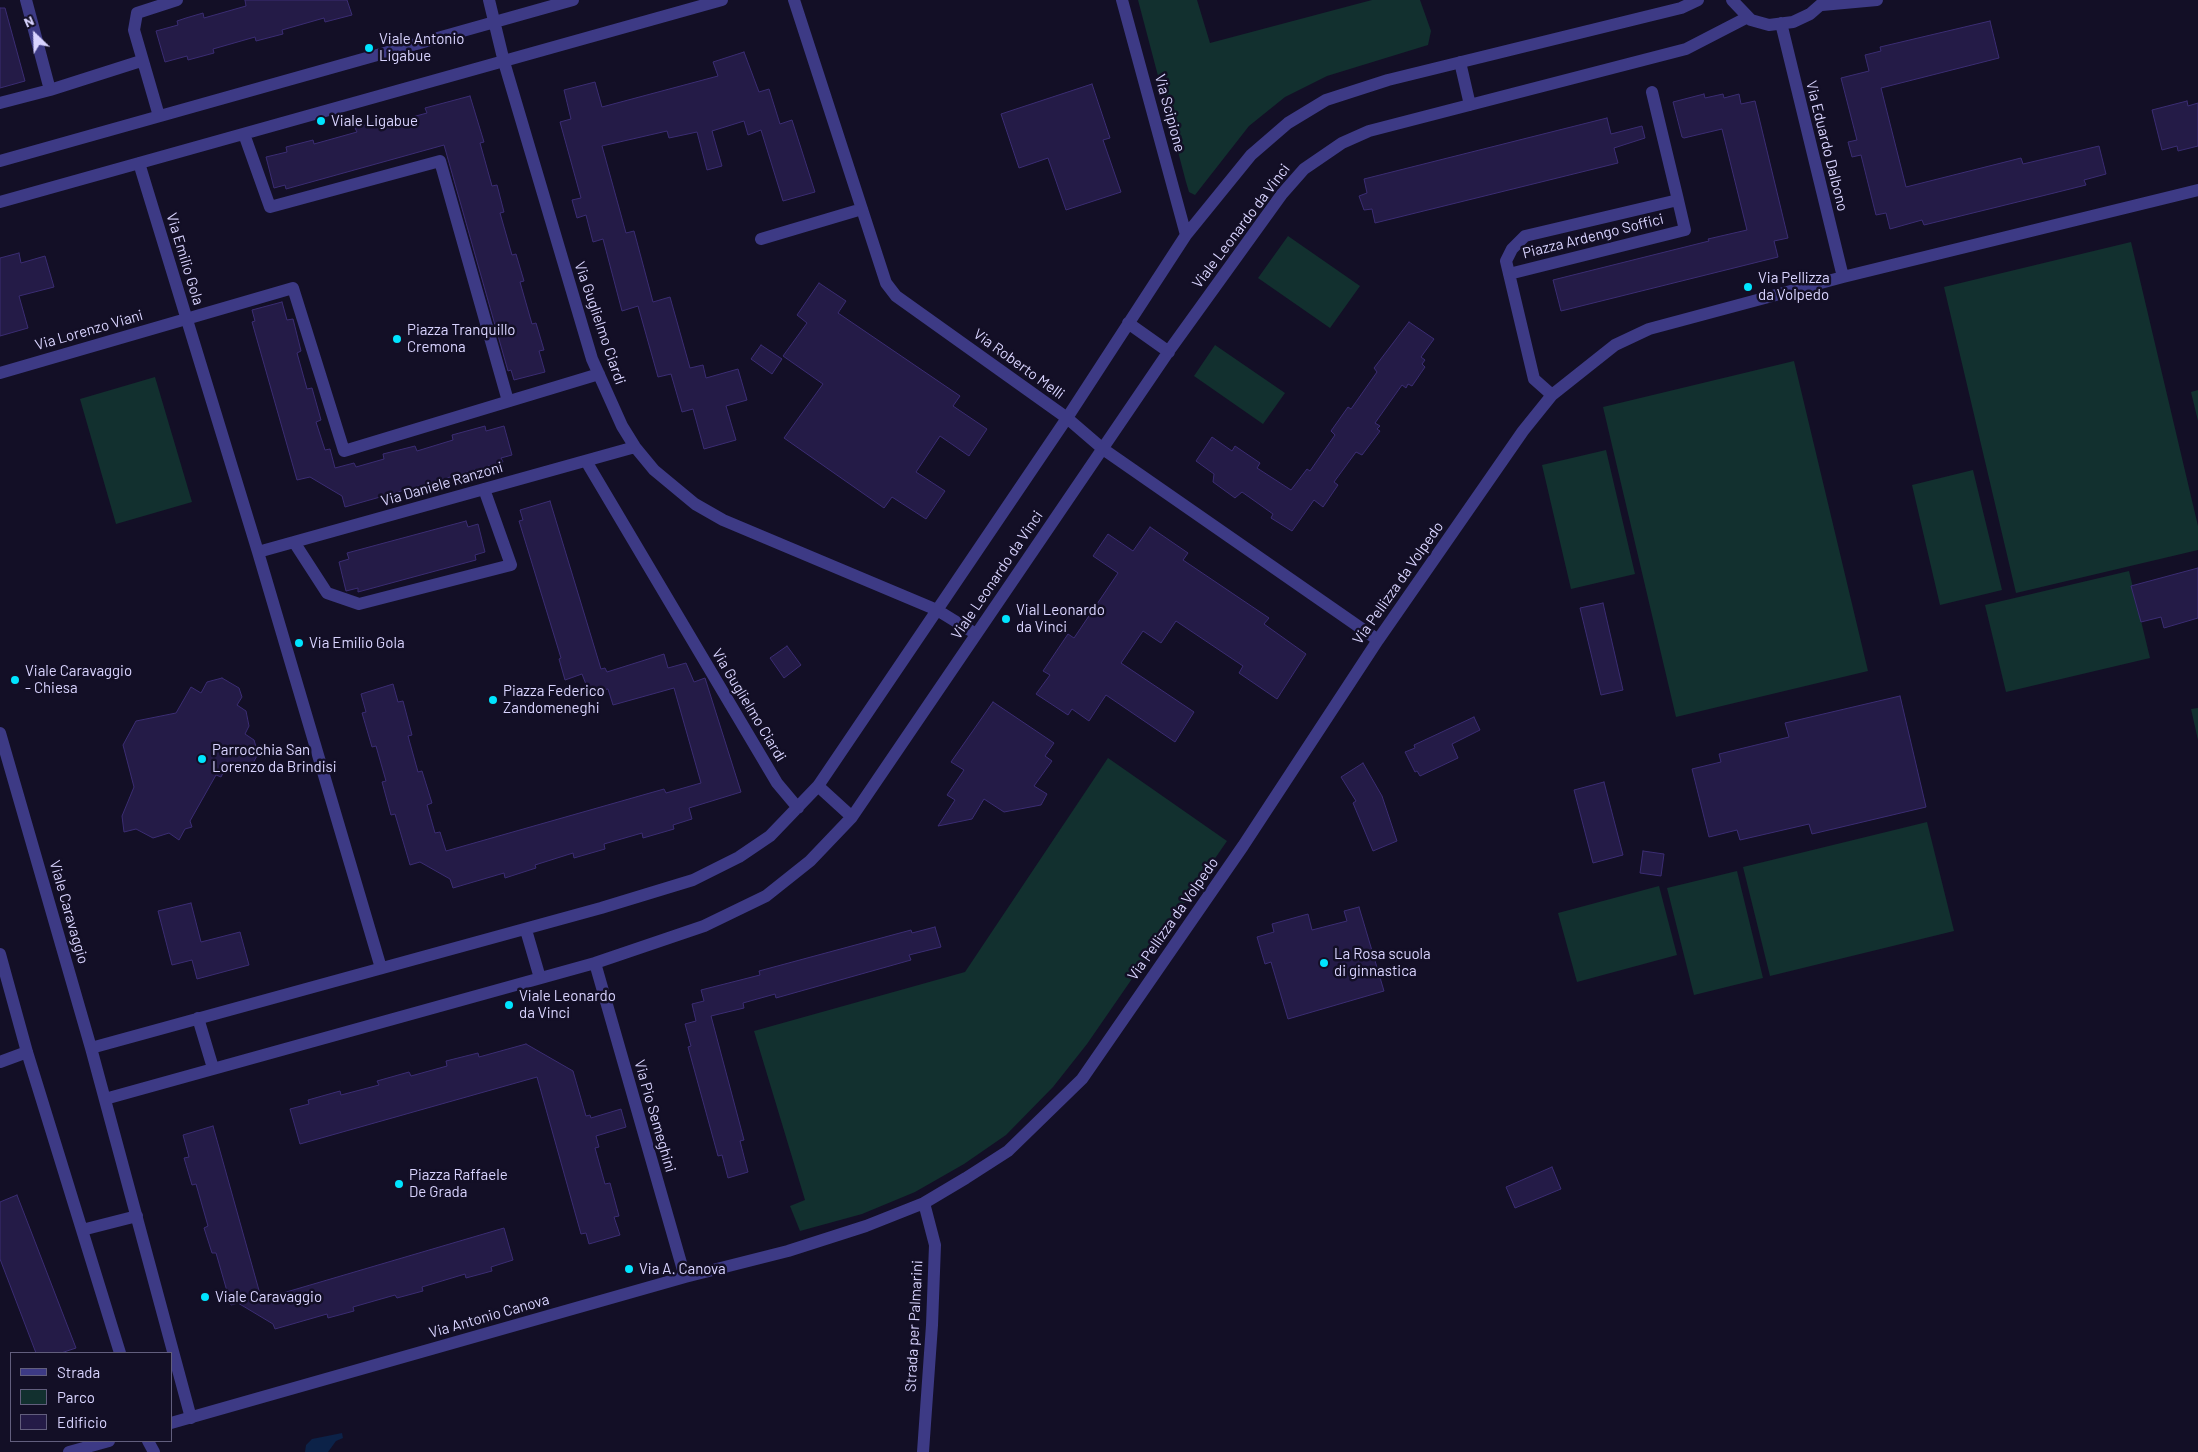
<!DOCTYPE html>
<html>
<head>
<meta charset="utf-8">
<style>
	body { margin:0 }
	#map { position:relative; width:2198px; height:1452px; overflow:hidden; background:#130f26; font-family:Barlow,sans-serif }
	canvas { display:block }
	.legend { position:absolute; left:10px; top:1352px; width:162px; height:90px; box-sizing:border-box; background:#130f26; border:1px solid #625e7d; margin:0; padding:6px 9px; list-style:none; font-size:15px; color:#d9d4ff }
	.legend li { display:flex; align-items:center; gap:10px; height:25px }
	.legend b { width:25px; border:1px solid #625e7d }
	.north { position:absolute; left:10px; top:10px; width:50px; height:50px; -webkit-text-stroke:4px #130f26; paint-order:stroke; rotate:336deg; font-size:14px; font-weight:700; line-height:20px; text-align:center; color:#d9d4ff }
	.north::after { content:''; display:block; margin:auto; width:18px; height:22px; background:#d9d4ff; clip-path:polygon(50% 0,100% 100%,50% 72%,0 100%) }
</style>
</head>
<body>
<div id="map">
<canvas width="2198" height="1452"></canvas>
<ul class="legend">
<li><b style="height:6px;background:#3d3a85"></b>Strada</li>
<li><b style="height:14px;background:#12302f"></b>Parco</li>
<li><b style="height:14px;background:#241b47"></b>Edificio</li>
</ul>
<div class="north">N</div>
</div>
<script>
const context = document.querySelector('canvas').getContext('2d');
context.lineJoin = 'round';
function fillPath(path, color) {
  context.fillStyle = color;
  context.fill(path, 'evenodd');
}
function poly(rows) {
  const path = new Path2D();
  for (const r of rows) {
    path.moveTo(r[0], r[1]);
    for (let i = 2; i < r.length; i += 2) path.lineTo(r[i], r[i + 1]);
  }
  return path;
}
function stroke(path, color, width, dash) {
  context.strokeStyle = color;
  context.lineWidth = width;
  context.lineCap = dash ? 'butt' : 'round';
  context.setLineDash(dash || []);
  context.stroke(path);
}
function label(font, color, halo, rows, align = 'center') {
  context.font = font + ' Barlow,sans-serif';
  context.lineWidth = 5;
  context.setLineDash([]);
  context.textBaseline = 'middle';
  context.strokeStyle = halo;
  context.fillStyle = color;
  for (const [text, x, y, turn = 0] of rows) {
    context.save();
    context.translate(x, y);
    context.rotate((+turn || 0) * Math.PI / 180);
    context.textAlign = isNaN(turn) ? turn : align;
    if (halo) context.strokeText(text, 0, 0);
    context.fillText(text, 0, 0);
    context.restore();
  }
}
fillPath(poly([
	[1138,0,1197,0,1210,43,1372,0,1420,0,1431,31,1428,45,1327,76,1285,97,1249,126,1195,195,1189,192,1186,182],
	[1288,236,1360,286,1330,328,1258,278],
	[2131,242,2198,526,2198,550,2016,593,1944,287],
	[1215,345,1285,393,1263,424,1194,376],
	[1794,361,1868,671,1676,717,1603,407],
	[155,377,192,502,116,524,80,399],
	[2198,390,2198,421,2191,392],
	[1606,450,1635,574,1571,589,1542,465],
	[1973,470,2002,590,1940,605,1912,485],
	[2129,571,2150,658,2006,692,1985,605],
	[2198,708,2198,740,2191,709],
	[1108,758,1227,841,1087,1044,1053,1087,1006,1135,964,1164,915,1192,862,1214,800,1231,790,1206,805,1200,754,1031,965,972],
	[1927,822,1954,931,1770,976,1743,867],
	[1737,871,1763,978,1694,995,1667,888],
	[1659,886,1677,955,1577,982,1558,913]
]), '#12302f');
fillPath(poly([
	[342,1433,343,1438,336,1441,328,1452,305,1452,306,1445,312,1439]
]), '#0c2248');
const building = poly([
	[245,0,347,0,352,15,325,22,324,18,282,30,283,34,256,41,255,37,213,49,214,53,188,60,187,56,165,62,156,31,178,25,177,21,186,18,203,13,204,18,246,6,245,0],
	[0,8,5,8,25,81,0,88,0,8],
	[1990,21,1999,58,1881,88,1906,187,2021,158,2023,164,2099,146,2106,174,2084,180,2086,185,2054,193,1924,225,1922,220,1890,229,1886,213,1876,215,1861,155,1852,157,1848,142,1857,140,1841,78,1869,71,1865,55,1881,51,1880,47,1990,21],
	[744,52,759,92,769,89,780,124,792,120,815,192,783,201,761,130,748,135,744,121,712,131,722,166,707,170,697,132,669,138,667,131,602,146,626,233,634,231,653,302,670,297,690,368,703,365,706,378,738,369,747,400,726,406,736,440,704,449,693,409,682,412,671,374,658,377,638,306,622,311,603,239,593,242,586,215,577,218,572,200,581,198,560,122,571,119,564,90,595,82,602,107,718,76,713,62,744,52],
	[1092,84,1110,138,1103,140,1121,192,1066,210,1048,158,1019,168,1001,114,1092,84],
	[1704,94,1705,98,1723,94,1724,98,1739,94,1741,104,1755,101,1788,238,1774,241,1778,257,1561,311,1553,280,1709,241,1708,239,1747,230,1722,129,1684,138,1682,137,1673,102,1704,94],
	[470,96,484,142,480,143,492,186,497,185,504,212,500,213,512,255,516,254,524,281,520,282,532,324,536,323,544,350,539,351,545,372,514,380,511,370,508,371,444,145,286,189,285,185,274,188,266,157,287,152,286,147,313,140,314,144,357,132,355,128,382,120,383,125,427,113,425,108,470,96],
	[2187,101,2188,106,2198,103,2198,146,2178,151,2177,146,2162,150,2152,110,2187,101],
	[1607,118,1611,134,1642,126,1645,138,1614,148,1618,163,1375,223,1372,209,1364,210,1359,196,1367,193,1364,179,1607,118],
	[19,253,21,263,45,256,54,287,19,296,28,328,0,336,0,258,19,253],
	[819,283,846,301,838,313,960,396,953,406,987,429,969,456,940,436,916,472,945,491,926,519,892,497,884,508,784,438,823,384,783,356,807,323,797,315,819,283],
	[282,302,287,320,293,319,301,351,297,353,307,389,312,388,321,420,316,422,325,450,330,449,335,468,354,463,356,467,384,459,383,454,415,446,417,451,453,440,452,435,485,426,486,431,504,426,512,455,501,458,503,462,345,507,342,496,310,477,297,480,252,322,255,321,252,310,282,302],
	[1409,322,1434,339,1421,357,1425,360,1422,364,1425,367,1412,386,1408,384,1406,388,1402,385,1375,423,1380,426,1377,429,1380,431,1362,455,1356,452,1334,482,1338,485,1323,507,1314,500,1292,531,1271,518,1273,514,1242,492,1235,498,1213,482,1214,474,1196,461,1212,437,1232,451,1235,446,1260,463,1257,468,1291,490,1307,469,1310,471,1335,435,1331,431,1348,407,1351,409,1377,372,1374,368,1409,322],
	[761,345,782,359,772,374,751,359,761,345],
	[550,501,601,669,605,668,607,672,664,654,668,668,686,663,694,682,705,678,741,792,689,808,692,819,673,825,674,829,643,838,642,833,604,844,605,849,574,858,573,853,535,865,536,868,505,878,504,873,453,888,450,879,420,862,410,865,395,814,391,815,382,782,386,781,376,746,372,747,362,713,366,712,361,694,393,684,398,702,403,701,412,735,408,736,418,772,422,771,432,803,427,805,435,833,440,832,446,851,664,789,666,793,701,783,674,688,613,705,608,689,589,692,582,674,565,680,559,659,561,658,519,521,523,520,520,510,550,501],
	[466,521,468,527,478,524,485,552,475,555,476,560,358,592,358,588,346,591,339,562,349,559,347,553,466,521],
	[1150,527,1188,553,1183,560,1269,618,1264,624,1306,654,1277,699,1239,673,1243,666,1176,621,1161,643,1143,631,1121,663,1194,712,1175,742,1106,695,1089,721,1072,709,1068,715,1036,694,1050,675,1043,671,1068,634,1074,638,1118,573,1093,556,1108,534,1133,551,1150,527],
	[2198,568,2198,618,2164,628,2161,617,2141,622,2131,586,2198,568],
	[1603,603,1623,690,1601,695,1580,608,1603,603],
	[787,646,801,665,784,678,770,658,787,646],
	[222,678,239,688,242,697,237,705,246,711,249,726,245,734,254,740,258,754,253,763,224,771,221,777,216,775,190,821,192,827,185,829,179,840,169,833,153,838,136,829,124,832,122,816,134,787,123,745,136,721,176,713,191,687,201,693,207,682,222,678],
	[1900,696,1926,807,1812,834,1809,824,1740,840,1737,830,1709,837,1692,769,1721,762,1719,754,1789,737,1785,723,1900,696],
	[993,702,1054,743,1045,756,1052,761,1034,786,1047,794,1041,805,1004,812,984,799,972,819,938,826,955,800,947,795,964,770,951,762,993,702],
	[1474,717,1480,730,1452,744,1458,758,1420,776,1417,771,1415,772,1405,752,1415,748,1414,745,1474,717],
	[1363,763,1382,796,1397,841,1373,851,1353,803,1356,801,1341,777,1363,763],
	[1604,782,1623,855,1593,863,1574,790,1604,782],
	[1643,851,1664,854,1661,876,1640,873,1643,851],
	[191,903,201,942,240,932,249,965,197,979,192,960,172,965,158,911,191,903],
	[1359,907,1384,991,1288,1019,1271,962,1265,964,1257,937,1274,932,1272,924,1308,914,1312,930,1347,921,1344,911,1359,907],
	[935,927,941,947,909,955,911,960,776,998,775,994,743,1003,744,1008,711,1016,744,1140,740,1141,748,1172,728,1178,722,1155,718,1156,688,1047,691,1046,685,1024,696,1021,692,1004,704,1001,701,990,760,975,759,971,911,930,912,933,935,927],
	[526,1044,573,1071,586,1116,590,1115,591,1118,621,1109,626,1127,596,1136,599,1147,595,1148,605,1184,610,1183,619,1216,614,1217,620,1235,589,1244,586,1233,581,1234,537,1077,300,1144,290,1109,309,1104,308,1100,340,1091,341,1095,379,1085,377,1081,409,1072,411,1076,447,1066,446,1061,478,1053,479,1057,526,1044],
	[213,1126,260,1294,265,1293,266,1298,504,1228,513,1260,491,1267,492,1271,466,1278,465,1274,422,1287,423,1291,397,1298,395,1295,353,1307,354,1311,328,1318,327,1314,275,1329,273,1324,238,1303,231,1305,216,1253,212,1253,204,1228,208,1226,196,1184,192,1185,184,1158,189,1157,183,1135,213,1126],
	[1552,1167,1561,1189,1515,1208,1506,1187,1552,1167],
	[17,1195,76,1348,61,1353,36,1353,0,1259,0,1202,17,1195]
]);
fillPath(building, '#241b47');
stroke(building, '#3b2d73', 1);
stroke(poly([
	[26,0,50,90,141,61],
	[489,0,504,62,592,359,622,426,635,447,654,470,695,504,723,520,937,610,976,634],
	[794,0,886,283,896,296,1067,418,1103,449,1378,640],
	[1122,0,1186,235],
	[1732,0,1751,20,1769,25,1793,22,1810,14,1826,0],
	[1822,5,1877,0],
	[1781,23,1843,277],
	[1460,62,1470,105],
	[0,103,50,90],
	[159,116,134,30,137,13,177,0],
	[244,134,270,207,440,161,508,401],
	[0,161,573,0],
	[139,163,258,552,381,968],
	[0,202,722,0],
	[761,239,862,209],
	[1509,274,1685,230,1678,200],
	[1128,323,1169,352],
	[0,373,293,288,344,451,599,374],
	[1552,395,1534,379,1506,261,1512,249,1525,236,1678,200,1652,92],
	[586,461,777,783,798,808],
	[294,542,327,593,359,604,511,565,484,489],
	[258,552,635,447],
	[0,733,91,1048,191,1418],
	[818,786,852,817],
	[526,930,540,978],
	[0,954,27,1052,120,1353],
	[595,963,685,1277],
	[198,1018,213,1068],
	[91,1048,601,908,693,880,739,857,770,836,818,786,1067,418,1186,235,1251,155,1288,123,1326,100,1388,80,1681,8,1698,0],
	[0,1062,27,1052],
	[105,1099,595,963,704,926,766,896,810,861,852,817,1171,348,1282,194,1304,169,1342,143,1369,131,1686,49,1748,17],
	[82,1230,137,1216],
	[171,1423,685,1277,788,1251,866,1226,924,1203,966,1178,1008,1151,1082,1079,1243,846,1378,640,1523,431,1552,395,1615,345,1649,329,1843,277,2198,190],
	[148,1441,154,1452],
	[69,1452,109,1441],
	[923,1452,932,1325,935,1245,924,1203]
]), '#3d3a85', 12);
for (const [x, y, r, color] of [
	[369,48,5,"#00e5ff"],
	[321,121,5,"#00e5ff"],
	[1748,287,5,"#00e5ff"],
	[397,339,5,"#00e5ff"],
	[1006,619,5,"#00e5ff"],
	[299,643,5,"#00e5ff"],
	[15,680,5,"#00e5ff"],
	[493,700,5,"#00e5ff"],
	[202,759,5,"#00e5ff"],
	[1324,963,5,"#00e5ff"],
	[509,1005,5,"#00e5ff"],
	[399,1184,5,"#00e5ff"],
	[629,1269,5,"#00e5ff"],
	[205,1297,5,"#00e5ff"]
]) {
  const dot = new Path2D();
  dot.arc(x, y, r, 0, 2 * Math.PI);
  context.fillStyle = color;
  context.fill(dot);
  stroke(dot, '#130f26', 2);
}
label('15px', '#d9d4ff', '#130f26', [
	["Viale Antonio",379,39],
	["Ligabue",379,56],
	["Viale Ligabue",331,121],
	["Via Pellizza",1758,278],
	["da Volpedo",1758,295],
	["Piazza Tranquillo",407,330],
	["Cremona",407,347],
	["Vial Leonardo",1016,610],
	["da Vinci",1016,627],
	["Via Emilio Gola",309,643],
	["Viale Caravaggio",25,671],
	["- Chiesa",25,688],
	["Piazza Federico",503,691],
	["Zandomeneghi",503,708],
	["Parrocchia San",212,750],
	["Lorenzo da Brindisi",212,767],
	["La Rosa scuola",1334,954],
	["di ginnastica",1334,971],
	["Viale Leonardo",519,996],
	["da Vinci",519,1013],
	["Piazza Raffaele",409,1175],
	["De Grada",409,1192],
	["Via A. Canova",639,1269],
	["Viale Caravaggio",215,1297]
], 'left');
label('15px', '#d9d4ff', '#130f26', [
	["Via Scipione",1170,113,75],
	["Via Eduardo Dalbono",1827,146,76],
	["Viale Leonardo da Vinci",1241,226,-53],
	["Piazza Ardengo Soffici",1593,236,-14],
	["Via Emilio Gola",185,259,73],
	["Via Guglielmo Ciardi",600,323,71],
	["Via Lorenzo Viani",89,330,-16],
	["Via Roberto Melli",1019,364,36],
	["Via Daniele Ranzoni",442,484,-16],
	["Viale Leonardo da Vinci",997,575,-56],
	["Via Pellizza da Volpedo",1398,583,-55],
	["Via Guglielmo Ciardi",749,705,59],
	["Viale Caravaggio",69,912,74],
	["Via Pellizza da Volpedo",1173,919,-55],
	["Via Pio Semeghini",655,1116,74],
	["Via Antonio Canova",489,1316,-16],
	["Strada per Palmarini",914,1326,-87]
]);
</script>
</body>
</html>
